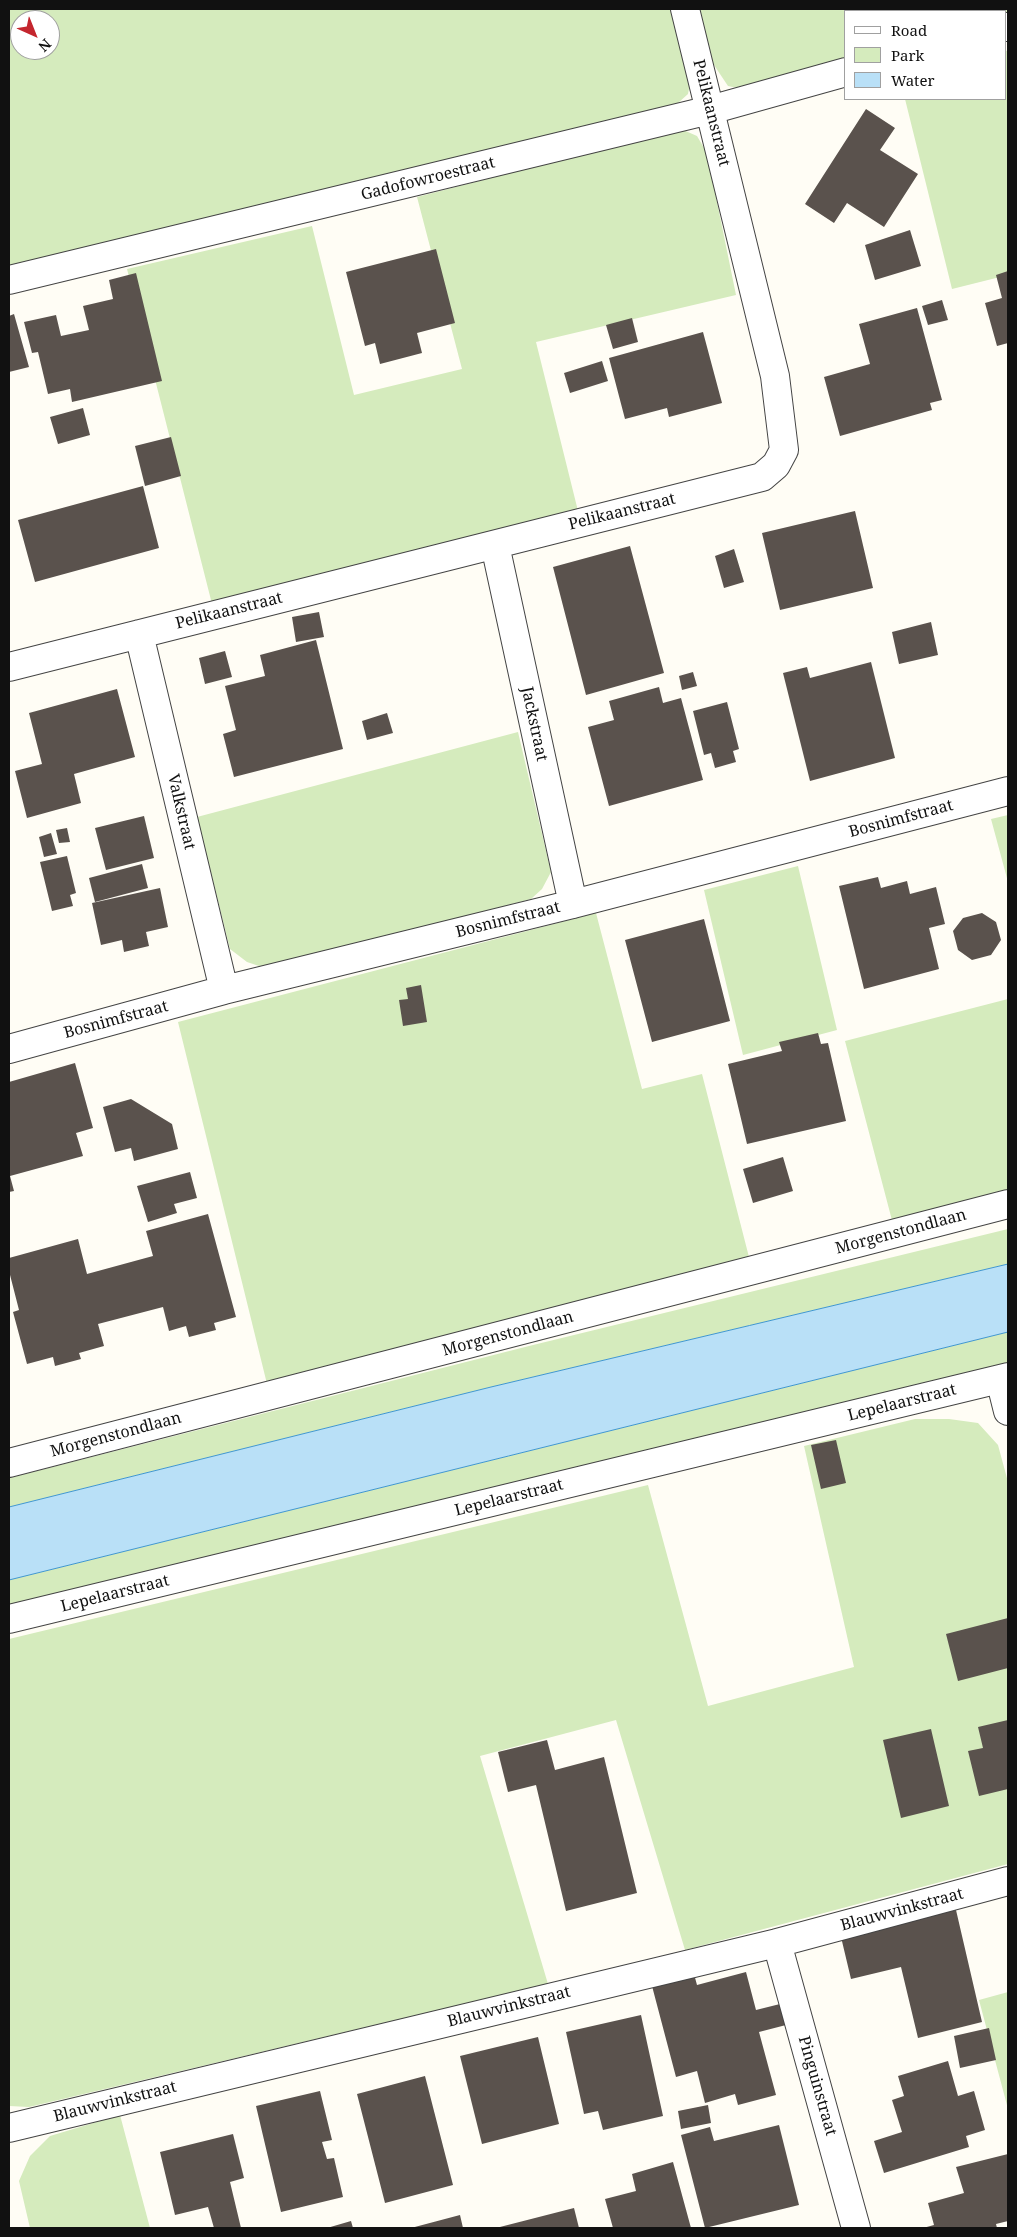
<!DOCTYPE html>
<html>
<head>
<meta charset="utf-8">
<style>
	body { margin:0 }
	#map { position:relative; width:1017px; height:2237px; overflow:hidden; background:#fffdf5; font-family:"Noto Serif",serif }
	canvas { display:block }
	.frame { position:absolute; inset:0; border:10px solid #111; pointer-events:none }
	.legend { position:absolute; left:844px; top:10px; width:162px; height:90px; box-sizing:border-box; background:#fff; border:1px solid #a0a0a0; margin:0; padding:6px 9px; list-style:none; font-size:15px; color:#111 }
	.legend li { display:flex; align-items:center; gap:10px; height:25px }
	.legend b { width:25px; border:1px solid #a0a0a0 }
	.north { position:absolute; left:10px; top:10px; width:50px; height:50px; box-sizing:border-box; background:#fff; border:1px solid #a0a0a0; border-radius:50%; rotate:136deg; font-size:14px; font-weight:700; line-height:20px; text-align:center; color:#111 }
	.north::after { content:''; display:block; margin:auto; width:18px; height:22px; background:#c4262e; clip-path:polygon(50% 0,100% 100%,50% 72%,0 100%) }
</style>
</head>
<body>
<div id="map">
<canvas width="1017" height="2237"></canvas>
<div class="frame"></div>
<ul class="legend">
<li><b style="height:6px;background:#fff"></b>Road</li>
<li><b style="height:14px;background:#d5ebbd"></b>Park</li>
<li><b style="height:14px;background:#b9e0f7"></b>Water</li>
</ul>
<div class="north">N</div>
</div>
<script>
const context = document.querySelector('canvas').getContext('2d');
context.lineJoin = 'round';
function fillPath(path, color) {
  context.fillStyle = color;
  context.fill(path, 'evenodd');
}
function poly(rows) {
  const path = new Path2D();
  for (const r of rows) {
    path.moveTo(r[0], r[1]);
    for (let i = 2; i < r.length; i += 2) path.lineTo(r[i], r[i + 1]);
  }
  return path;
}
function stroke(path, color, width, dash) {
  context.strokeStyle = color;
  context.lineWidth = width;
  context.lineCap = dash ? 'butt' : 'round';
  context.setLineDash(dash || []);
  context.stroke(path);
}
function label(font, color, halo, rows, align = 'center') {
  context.font = font + ' "Noto Serif",serif';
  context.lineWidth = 5;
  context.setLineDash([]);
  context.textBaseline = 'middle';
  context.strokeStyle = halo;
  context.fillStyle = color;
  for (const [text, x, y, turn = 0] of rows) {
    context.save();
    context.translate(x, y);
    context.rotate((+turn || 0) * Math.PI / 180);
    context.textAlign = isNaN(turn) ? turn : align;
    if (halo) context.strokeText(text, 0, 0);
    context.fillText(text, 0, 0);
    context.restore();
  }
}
fillPath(poly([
	[9,9,674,9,691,78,688,94,678,103,663,110,9,270],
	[20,20,50,20,50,50,20,50],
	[698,9,1008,9,1008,20,1006,21,1006,11,846,11,846,62,742,89,728,86,710,59],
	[1008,50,1008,275,952,289,905,99,1006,99,1006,51],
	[681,129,697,136,707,153,736,295,536,342,578,511,212,604,127,269,312,226,354,395,462,369,417,197],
	[518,732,551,872,542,889,531,899,280,965,259,966,247,962,230,949,197,817],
	[1008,815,1008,882,991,819],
	[798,866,837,1030,743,1055,704,890],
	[596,913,642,1089,702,1074,750,1261,267,1384,178,1022],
	[1008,999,1008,1199,894,1228,845,1041],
	[1008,1229,1008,1264,491,1387,9,1507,9,1478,529,1346],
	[1008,1332,1008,1364,9,1608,9,1580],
	[915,1419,949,1419,978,1423,998,1445,1008,1482,1008,1864,685,1950,616,1720,480,1756,548,1984,29,2107,9,2106,9,1639,648,1485,708,1706,854,1667,804,1446],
	[1008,1992,1008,2109,979,2000],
	[120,2115,150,2228,30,2228,19,2181,30,2156,50,2136]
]), '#d5ebbd');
const water = poly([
	[1008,1264,1008,1332,9,1580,9,1507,491,1387,1008,1264]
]);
fillPath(water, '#b9e0f7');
stroke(water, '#3f96cf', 1);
fillPath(poly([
	[866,109,895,128,880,150,918,174,884,227,847,203,834,223,805,204],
	[910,230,921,266,875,280,865,245],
	[436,249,455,323,417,333,422,353,380,364,375,343,365,346,346,272],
	[1008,271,1008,343,997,346,985,303,1002,298,996,275],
	[136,273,162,381,72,402,70,389,48,394,38,352,32,353,24,322,56,315,61,336,89,330,83,306,113,299,109,280],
	[942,300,948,320,928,325,922,306],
	[917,308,942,400,930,403,932,410,840,436,824,377,870,364,859,324],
	[14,314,29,367,9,372,9,316],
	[632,318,638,342,613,349,606,325],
	[703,332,722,403,669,417,667,408,625,419,609,358],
	[602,361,608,381,570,393,564,373],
	[83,408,90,435,58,444,50,417],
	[171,437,181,476,145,486,135,446],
	[143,486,159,548,35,582,18,520],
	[855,511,873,588,780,610,762,533],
	[630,546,664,673,586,695,553,567],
	[734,549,744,582,724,588,715,556],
	[319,612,324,637,296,642,292,617],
	[931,622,938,655,899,664,892,632],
	[316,640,343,749,234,777,223,734,236,730,225,686,265,676,260,655],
	[225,651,232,677,205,684,199,658],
	[871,662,895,758,810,781,783,673,807,667,810,678],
	[693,672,697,686,682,690,679,676],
	[659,687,663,703,681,698,703,780,609,806,588,727,614,720,609,701],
	[117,689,135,757,74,774,81,803,27,818,15,771,42,764,29,713],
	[727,702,739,749,733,751,736,762,715,768,711,753,704,755,693,711],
	[387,713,393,733,367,740,362,721],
	[144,816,154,858,106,870,95,828],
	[67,828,70,842,59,843,56,830],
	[51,833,57,854,44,857,39,837],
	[67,856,76,893,70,895,73,906,52,911,40,862],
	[142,864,148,888,95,902,89,878],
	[878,877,881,888,907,881,910,894,936,887,945,924,929,928,939,969,864,989,839,886],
	[160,888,168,927,146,932,149,946,124,952,122,940,101,945,92,903],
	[982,913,996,922,1001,940,991,955,972,960,958,950,953,931,963,918],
	[704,919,730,1021,652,1042,625,940],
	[421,985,427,1022,403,1026,399,1000,408,999,406,988],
	[818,1033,821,1044,828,1043,846,1121,747,1144,728,1064,782,1051,779,1042],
	[75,1063,93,1128,76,1133,83,1156,10,1176,14,1191,9,1192,9,1082],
	[131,1099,172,1124,178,1149,134,1161,131,1148,115,1152,103,1107],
	[783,1157,793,1191,753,1203,743,1169],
	[190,1172,197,1198,174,1204,177,1213,148,1222,137,1186],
	[208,1214,236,1317,214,1323,216,1330,189,1337,186,1326,169,1331,163,1307,98,1324,104,1346,79,1353,81,1359,55,1366,53,1357,27,1364,13,1312,19,1310,9,1271,9,1258,78,1239,87,1274,153,1256,146,1231],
	[836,1440,846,1483,821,1489,811,1445],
	[1008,1618,1008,1668,958,1681,946,1634],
	[1008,1720,1008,1789,979,1796,968,1751,983,1748,978,1727],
	[931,1729,949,1806,901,1818,883,1740],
	[547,1740,555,1770,604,1757,637,1893,566,1911,536,1785,508,1792,498,1752],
	[956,1910,982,2022,918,2038,901,1967,851,1979,841,1937],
	[746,1972,756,2010,780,2004,786,2025,759,2032,776,2095,738,2105,735,2094,705,2103,697,2071,676,2077,652,1986,694,1974,697,1985],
	[641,2015,663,2116,603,2130,598,2111,584,2114,566,2032],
	[989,2028,996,2060,960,2068,954,2036],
	[538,2037,559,2124,482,2144,460,2056],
	[948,2061,958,2096,974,2091,985,2130,966,2136,969,2147,884,2173,874,2141,902,2132,892,2100,904,2096,898,2076],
	[425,2076,453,2185,385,2203,357,2094],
	[320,2091,332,2140,322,2142,327,2159,334,2158,343,2197,281,2212,256,2106],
	[708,2105,711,2123,681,2129,678,2111],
	[779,2125,799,2205,705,2228,681,2135,710,2127,714,2141],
	[233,2134,244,2178,230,2182,241,2228,214,2228,208,2207,175,2215,160,2152],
	[1008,2154,1008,2221,996,2224,997,2228,923,2228,934,2225,928,2203,964,2193,956,2167],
	[673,2162,691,2228,613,2228,605,2199,636,2191,632,2174],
	[574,2208,579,2228,496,2228],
	[460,2215,463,2228,411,2228],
	[351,2221,353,2228,327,2228]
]), '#5a524d');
const minor = poly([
	[1006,27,1008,27],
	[9,280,710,110,846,72],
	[495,545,573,904],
	[139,634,224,990],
	[9,667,762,477,776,465,784,450,775,376,685,9],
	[9,1049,224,990,573,904,1008,791],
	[1000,1379,1008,1411],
	[9,1463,1008,1204],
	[9,1619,1008,1377],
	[777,1943,856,2228],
	[9,2128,777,1943,1008,1881]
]);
stroke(minor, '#444', 30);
stroke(minor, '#fff', 28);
label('16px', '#111', '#fff', [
	["Pelikaanstraat",711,113,76],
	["Gadofowroestraat",428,179,-14],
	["Pelikaanstraat",622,512,-14],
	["Pelikaanstraat",229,611,-14],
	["Jackstraat",534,724,78],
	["Valkstraat",181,812,77],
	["Bosnimfstraat",901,819,-15],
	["Bosnimfstraat",508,920,-14],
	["Bosnimfstraat",116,1020,-15],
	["Morgenstondlaan",901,1232,-15],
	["Morgenstondlaan",508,1334,-15],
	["Lepelaarstraat",902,1403,-14],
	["Morgenstondlaan",116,1435,-15],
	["Lepelaarstraat",509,1498,-14],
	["Lepelaarstraat",115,1594,-14],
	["Blauwvinkstraat",902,1910,-15],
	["Blauwvinkstraat",509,2007,-14],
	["Pinguinstraat",817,2086,74],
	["Blauwvinkstraat",115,2102,-14]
]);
</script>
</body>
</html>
